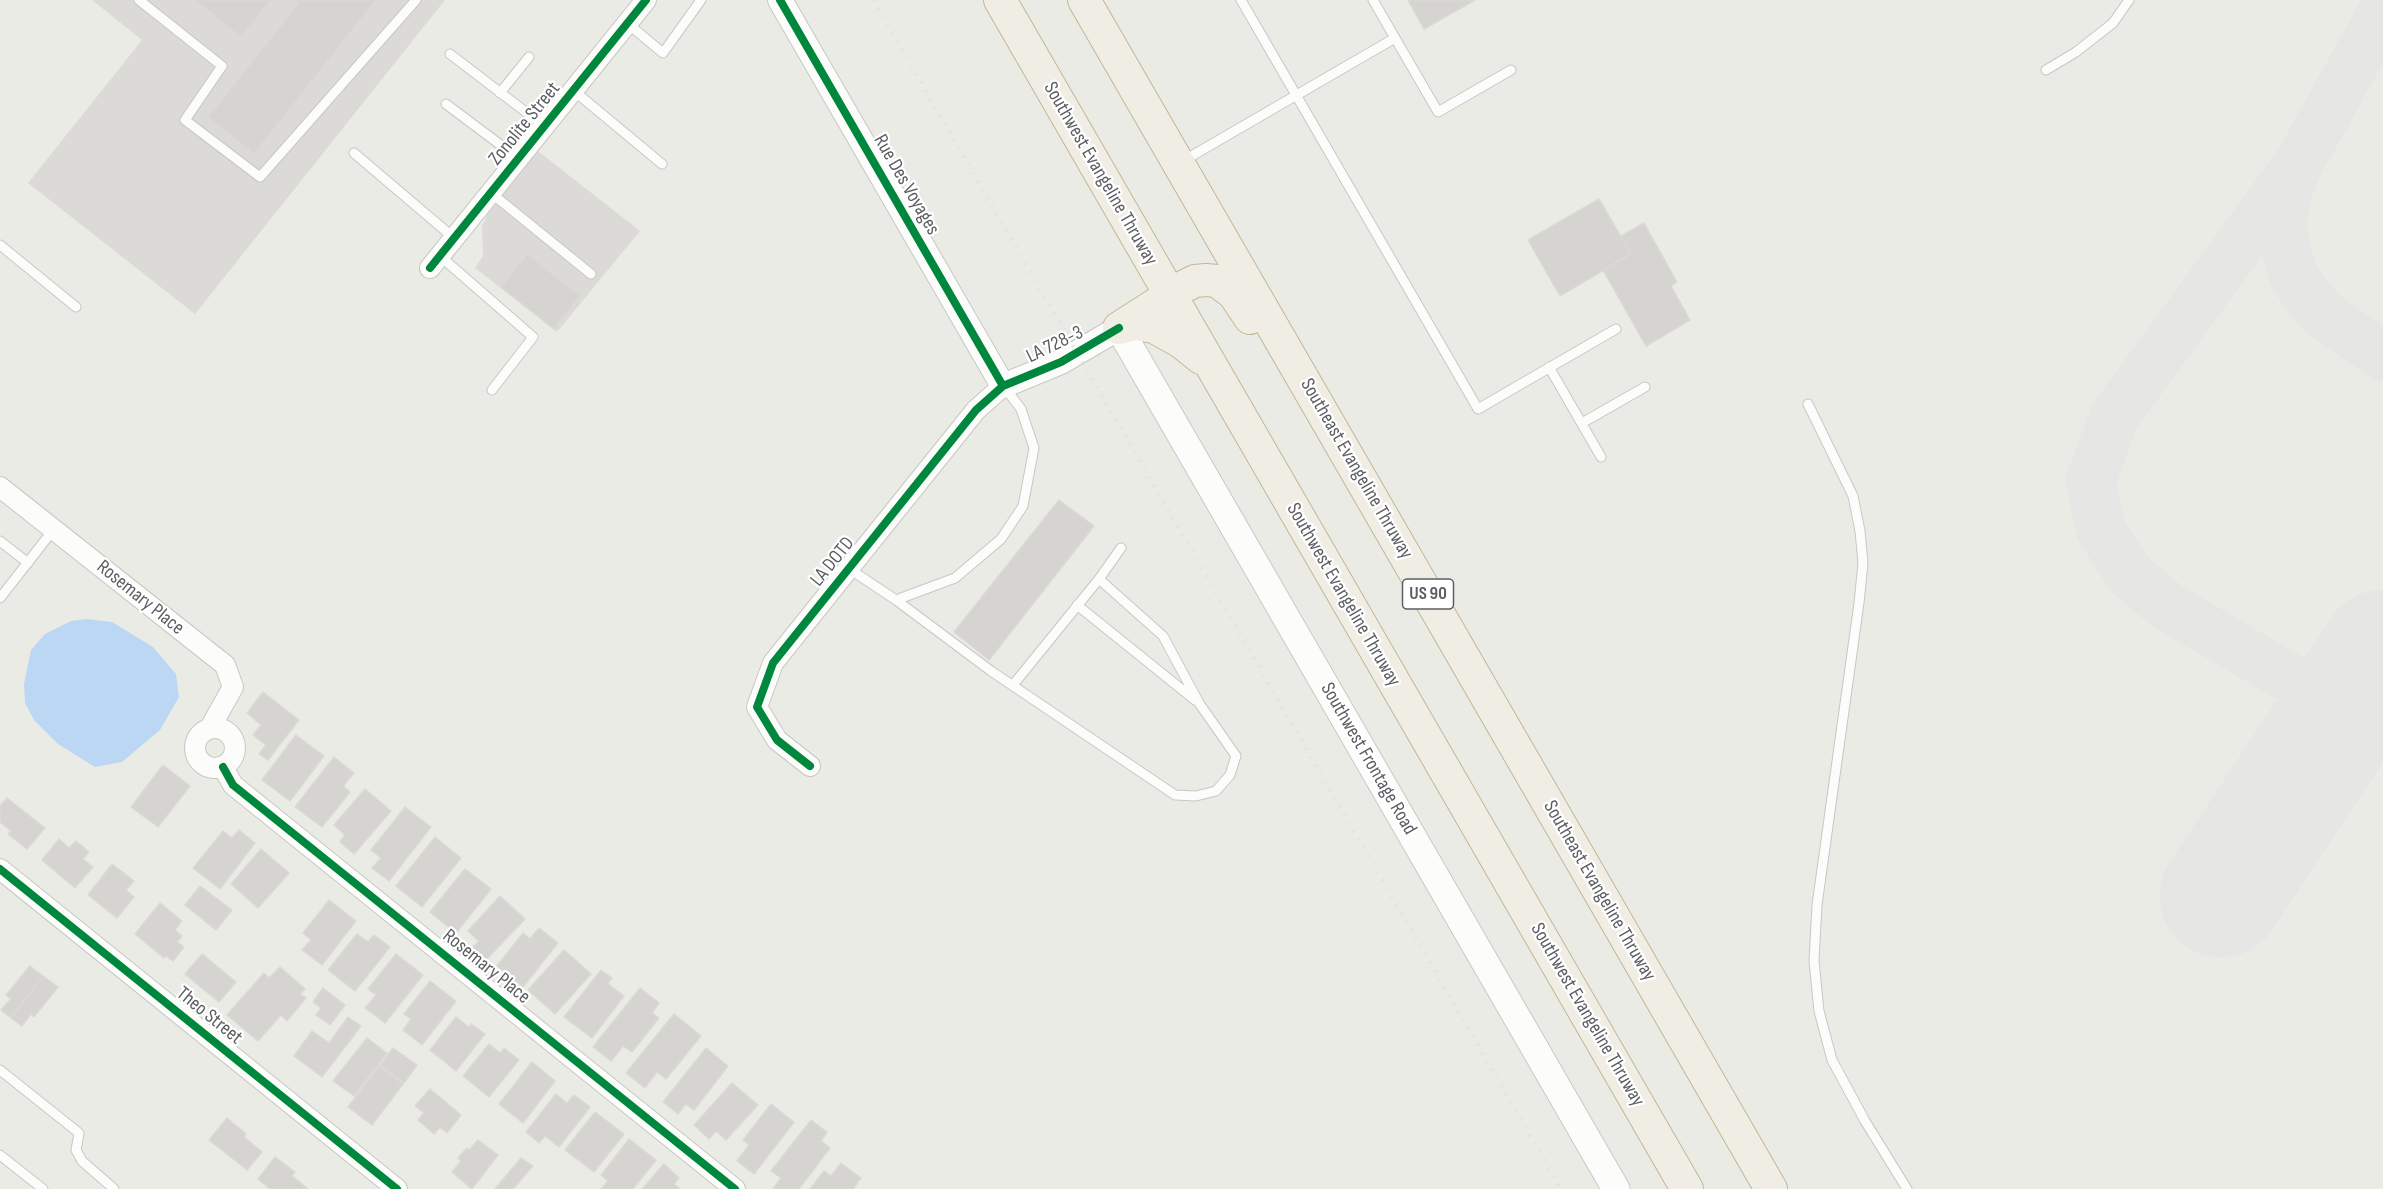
<!DOCTYPE html>
<html>
<head>
<meta charset="utf-8">
<style>
	body { margin:0 }
	canvas { display:block; background:#ebebe6 }
</style>
</head>
<body>
<canvas width="2383" height="1189"></canvas>
<script>
const context = document.querySelector('canvas').getContext('2d');
context.lineJoin = 'round';
function fillPath(path, color) {
  context.fillStyle = color;
  context.fill(path, 'evenodd');
}
function poly(rows) {
  const path = new Path2D();
  for (const r of rows) {
    if (r.length === 3) {
      path.moveTo(r[0] + r[2], r[1]);
      path.arc(r[0], r[1], r[2], 0, 2 * Math.PI);
      continue;
    }
    path.moveTo(r[0], r[1]);
    for (let i = 2; i < r.length; i += 2) path.lineTo(r[i], r[i + 1]);
  }
  return path;
}
function stroke(path, color, width, dash) {
  context.strokeStyle = color;
  context.lineWidth = width;
  context.lineCap = dash ? 'butt' : 'round';
  context.setLineDash(dash || []);
  context.stroke(path);
}
function label(font, color, halo, rows, align = 'center') {
  context.font = font + ' "Sofia Sans Condensed",sans-serif';
  context.lineWidth = 4.5;
  context.setLineDash([]);
  context.textBaseline = 'middle';
  context.strokeStyle = halo;
  context.fillStyle = color;
  for (const [text, x, y, turn = 0] of rows) {
    context.save();
    context.translate(x, y);
    context.rotate((+turn || 0) * Math.PI / 180);
    context.textAlign = isNaN(turn) ? turn : align;
    if (halo) context.strokeText(text, 0, 0);
    context.fillText(text, 0, 0);
    context.restore();
  }
}
fillPath(poly([
	[92,0,445,0,195,314,28,183,142,40],
	[538,151,640,231,557,332,475,268,483,256,482,226,488,214]
]), '#dbdad6');
fillPath(poly([
	[87,619,112,622,153,647,176,674,179,697,160,730,122,762,95,767,58,744,34,720,25,703,24,684,31,650,45,634,71,621]
]), '#bbd7f4');
stroke(poly([
	[2383,12,2299,163,2287,192,2282,222,2285,246,2293,274,2307,296,2324,315,2383,356],
	[2299,163,2114,417,2091,480,2101,530,2130,575,2167,606,2344,710]
]), '#e6e6e4', 50);
stroke(poly([
	[2221,896,2383,651]
]), '#e6e6e4', 123);
const building = poly([
	[195,0,271,0,241,37,195,0],
	[273,0,376,0,254,154,208,117,290,14,273,0],
	[273,0,301,0,290,14,273,0],
	[1408,0,1475,0,1424,29,1408,0],
	[1599,199,1631,254,1560,296,1528,240,1599,199],
	[1644,223,1677,282,1671,286,1690,320,1646,346,1603,270,1631,254,1621,236,1644,223],
	[527,254,580,296,554,329,501,287,527,254],
	[1059,500,1094,526,989,660,954,632,1059,500],
	[263,692,299,720,268,760,259,754,266,745,253,735,261,725,247,713,263,692],
	[296,735,324,756,290,801,262,780,296,735],
	[334,757,354,773,343,786,350,792,322,827,295,807,334,757],
	[163,765,190,786,158,827,131,807,163,765],
	[365,789,391,811,354,854,340,842,345,835,334,825,365,789],
	[7,798,45,828,27,849,8,834,11,831,0,822,0,806,7,798],
	[405,807,431,827,389,881,372,868,381,858,371,850,405,807],
	[239,830,255,843,220,889,193,868,223,831,232,838,239,830],
	[435,837,461,858,422,907,396,886,435,837],
	[59,839,69,848,76,841,89,852,83,859,93,867,75,888,42,860,59,839],
	[261,849,289,873,258,908,231,884,261,849],
	[112,864,134,881,126,890,134,897,117,918,88,895,112,864],
	[465,869,491,889,456,933,430,912,465,869],
	[200,886,232,910,216,930,185,905,200,886],
	[500,896,525,919,486,960,472,948,479,941,468,931,500,896],
	[329,900,356,921,322,965,302,950,311,940,303,933,329,900],
	[160,903,182,921,175,930,182,936,177,942,184,947,173,961,166,956,164,958,135,934,160,903],
	[539,928,558,943,523,987,497,966,523,933,530,939,539,928],
	[357,934,368,942,374,935,390,947,355,991,328,970,357,934],
	[564,950,591,974,555,1014,528,990,564,950],
	[202,954,236,982,219,1002,185,974,202,954],
	[396,954,423,975,385,1023,365,1008,376,995,368,989,396,954],
	[30,966,43,976,11,1018,1,1010,11,999,6,995,30,966],
	[280,967,305,989,300,994,306,998,287,1021,281,1015,258,1041,227,1015,264,973,269,978,280,967],
	[601,970,612,978,608,984,624,996,592,1038,564,1017,601,970],
	[43,976,58,987,34,1017,31,1014,22,1026,11,1018,43,976],
	[430,981,456,1001,422,1045,403,1030,411,1019,404,1014,430,981],
	[323,988,345,1005,330,1025,316,1015,321,1008,313,1002,323,988],
	[640,988,659,1003,652,1013,659,1018,632,1052,623,1046,611,1061,593,1047,640,988],
	[674,1014,701,1036,666,1079,657,1072,645,1088,626,1073,674,1014],
	[348,1017,361,1026,322,1077,294,1056,312,1031,329,1043,348,1017],
	[456,1017,469,1027,471,1024,485,1034,456,1071,430,1050,456,1017],
	[367,1038,387,1053,354,1096,333,1081,367,1038],
	[489,1044,500,1053,504,1048,519,1060,489,1097,463,1076,489,1044],
	[393,1048,417,1065,404,1083,380,1065,393,1048],
	[706,1048,728,1066,694,1110,686,1104,678,1114,663,1102,706,1048],
	[532,1062,555,1081,523,1123,499,1104,532,1062],
	[379,1066,403,1084,372,1125,348,1107,379,1066],
	[732,1083,758,1105,726,1140,716,1131,709,1139,694,1125,732,1083],
	[430,1089,461,1115,447,1133,440,1127,434,1134,418,1120,424,1113,415,1106,430,1089],
	[556,1094,567,1103,574,1095,590,1107,559,1147,545,1136,539,1143,526,1132,556,1094],
	[771,1104,794,1122,754,1174,737,1161,749,1145,743,1140,771,1104],
	[595,1112,624,1134,594,1172,565,1150,595,1112],
	[227,1118,246,1134,244,1137,262,1152,247,1170,209,1140,227,1118],
	[811,1120,827,1132,821,1141,830,1148,799,1189,773,1189,781,1178,771,1171,811,1120],
	[629,1139,656,1160,633,1189,601,1189,608,1181,601,1175,629,1139],
	[478,1140,498,1155,472,1189,452,1172,461,1161,458,1158,467,1148,469,1150,478,1140],
	[275,1157,295,1172,292,1176,308,1189,270,1189,258,1179,275,1157],
	[521,1158,533,1166,513,1189,495,1189,521,1158],
	[841,1163,861,1178,853,1189,810,1189,824,1171,831,1176,841,1163],
	[664,1164,679,1178,674,1184,680,1189,642,1189,664,1164]
]);
fillPath(building, '#d5d4d1');
stroke(building, '#dad9d5', 1.5);
const service = poly([
	[139,0,222,66,185,120,260,177,416,0],
	[1241,0,1478,409,1616,329],
	[627,23,663,53,701,0],
	[1395,38,1438,112,1511,70],
	[450,54,544,126],
	[2046,70,2076,52,2113,23,2129,0],
	[573,90,662,164],
	[500,93,529,57],
	[446,104,518,158],
	[354,153,454,238],
	[1183,161,1395,38,1373,0],
	[491,193,591,274],
	[0,245,76,307],
	[440,256,533,337,492,390],
	[1549,367,1601,457],
	[1808,404,1853,496,1860,531,1863,563,1859,603,1817,905,1814,961,1819,1011,1832,1060,1865,1121,1907,1189],
	[1582,423,1645,387],
	[0,541,28,563],
	[848,568,896,600,991,671,1175,795,1196,796,1216,791,1230,775,1236,756,1199,703,1163,636,1099,579,1013,685],
	[1099,579,1121,548],
	[0,598,54,529],
	[896,600,955,578,1001,539,1023,506,1034,448,1021,409,1005,388],
	[1077,605,1195,700],
	[0,1070,79,1133,76,1150,82,1161,114,1189],
	[0,1155,43,1189]
]);
const minor = poly([
	[430,268,646,0],
	[0,487,225,665,233,687,210,728],
	[215,748,20],
	[810,766,777,740,757,707,773,663,976,410,1003,386],
	[223,767,233,785,735,1189],
	[0,869,397,1189]
]);
const tertiary = poly([
	[780,0,1003,386,1061,362,1119,328]
]);
const secondary = poly([
	[1119,328,1616,1189]
]);
const trunk = poly([
	[1000,0,1687,1189],
	[1084,0,1771,1189],
	[1119,328,1183,287,1195,281,1206,280,1217,281,1234,294,1250,318],
	[1119,328,1134,324,1154,327,1181,342,1201,358]
]);
stroke(service, '#c7c7c7', 11);
stroke(minor, '#c7c7c7', 22);
stroke(tertiary, '#c7c7c7', 26);
stroke(secondary, '#c8c8c8', 29);
stroke(trunk, '#c1b895', 34);
stroke(service, '#fcfcfb', 9);
stroke(minor, '#fcfcfb', 20);
stroke(tertiary, '#fcfcfb', 24);
stroke(secondary, '#fcfcfb', 27);
stroke(trunk, '#f0eee4', 32);
stroke(poly([
	[873,0,1561,1189]
]), '#e2e2e2', 4.5, [1.5, 8]);
stroke(poly([
	[780,0,1003,386],
	[430,268,646,0],
	[810,766,777,740,757,707,773,663,976,410,1003,386,1061,362,1119,328],
	[223,767,233,785,735,1189],
	[0,869,397,1189]
]), '#00873e', 8);
for (const [x, y, w] of [
	[1428,594,51]
]) {
  const box = new Path2D();
  box.roundRect(x - w / 2, y - 15, w, 30, 4.5);
  context.fillStyle = '#fff';
  context.fill(box);
  stroke(box, '#5c5e63', 1.5);
}
label('bold 18px', '#5c5e63', null, [
	["US 90",1428,594]
]);
label('20px', '#5c5e63', '#fff', [
	["Zonolite Street",525,124,-51],
	["Southwest Evangeline Thruway",1100,174,60],
	["Rue Des Voyages",906,185,60],
	["LA 728-3",1055,345,-26],
	["Southeast Evangeline Thruway",1356,469,60],
	["LA DOTD",833,562,-51],
	["Southwest Evangeline Thruway",1343,595,60],
	["Rosemary Place",140,598,39],
	["Southwest Frontage Road",1368,759,60],
	["Southeast Evangeline Thruway",1599,891,60],
	["Rosemary Place",486,967,39],
	["Southwest Evangeline Thruway",1587,1015,60],
	["Theo Street",209,1016,39]
]);
</script>
</body>
</html>
